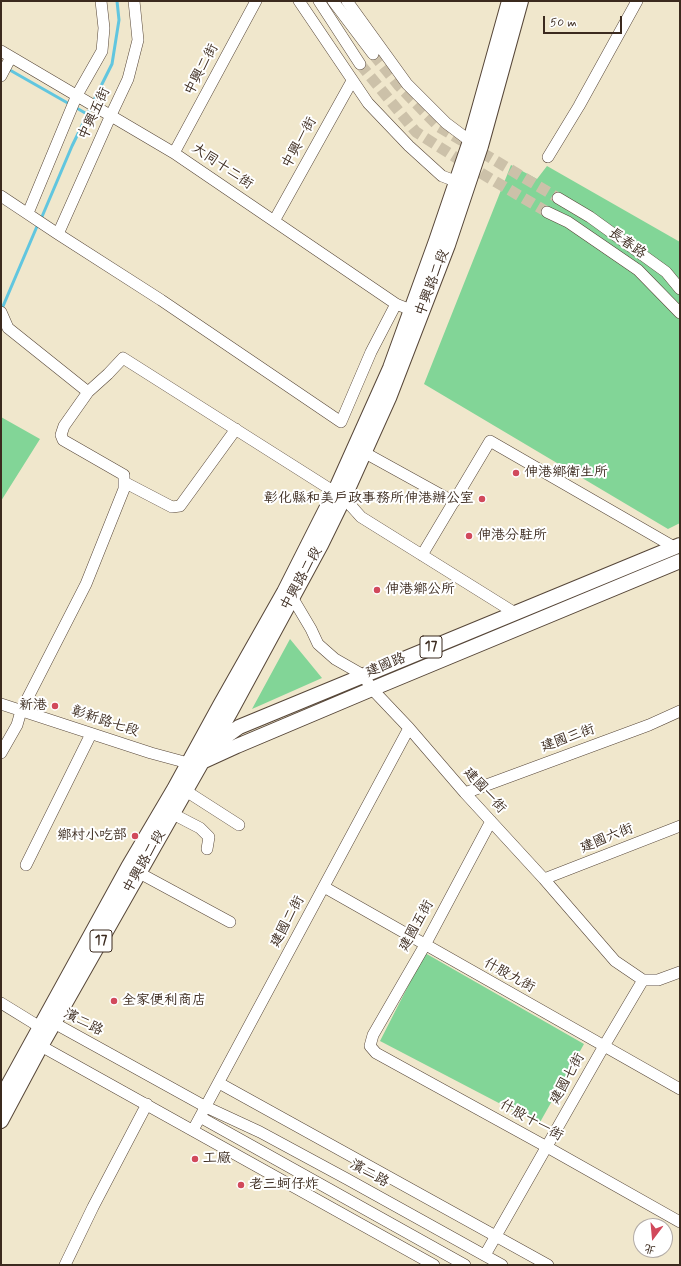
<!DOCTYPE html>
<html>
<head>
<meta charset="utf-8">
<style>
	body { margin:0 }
	#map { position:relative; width:681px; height:1266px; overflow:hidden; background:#f0e7cc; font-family:Mynerve,"LXGW WenKai TC",sans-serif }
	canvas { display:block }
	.frame { position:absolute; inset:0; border:2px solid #3b2a1e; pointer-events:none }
	.north { position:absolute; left:633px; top:1218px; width:40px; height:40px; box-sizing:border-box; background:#fff; border:1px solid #b1aaa5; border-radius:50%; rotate:196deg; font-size:11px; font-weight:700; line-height:16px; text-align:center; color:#3b2a1e }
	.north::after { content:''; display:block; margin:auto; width:14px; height:18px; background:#d1495b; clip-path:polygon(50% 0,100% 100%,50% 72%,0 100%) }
	.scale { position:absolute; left:543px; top:16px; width:79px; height:18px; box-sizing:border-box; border:2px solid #3b2a1e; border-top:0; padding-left:5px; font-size:12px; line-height:14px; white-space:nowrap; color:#3b2a1e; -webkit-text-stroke:3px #fff; paint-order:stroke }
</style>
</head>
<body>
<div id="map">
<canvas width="681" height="1266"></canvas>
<div class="frame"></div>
<div class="north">北</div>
<div class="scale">50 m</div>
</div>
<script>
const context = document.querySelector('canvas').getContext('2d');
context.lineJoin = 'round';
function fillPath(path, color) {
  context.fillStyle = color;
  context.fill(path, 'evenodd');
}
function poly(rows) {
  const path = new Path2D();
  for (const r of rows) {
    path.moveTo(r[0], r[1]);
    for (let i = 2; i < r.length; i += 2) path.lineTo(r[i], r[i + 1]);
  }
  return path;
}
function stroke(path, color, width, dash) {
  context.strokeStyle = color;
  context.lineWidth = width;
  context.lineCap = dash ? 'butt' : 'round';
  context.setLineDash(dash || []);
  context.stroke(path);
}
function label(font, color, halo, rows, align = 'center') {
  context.font = font + ' Mynerve,"LXGW WenKai TC",sans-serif';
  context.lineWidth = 4;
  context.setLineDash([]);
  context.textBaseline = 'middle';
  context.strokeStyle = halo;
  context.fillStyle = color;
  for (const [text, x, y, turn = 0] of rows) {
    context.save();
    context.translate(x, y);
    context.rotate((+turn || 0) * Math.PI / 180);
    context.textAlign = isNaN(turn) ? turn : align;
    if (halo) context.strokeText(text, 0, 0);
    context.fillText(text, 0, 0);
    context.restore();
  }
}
fillPath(poly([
	[511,165,537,179,547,166,680,242,680,523,668,529,424,384],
	[1,417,40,439,1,501],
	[290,639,322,678,252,709],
	[425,953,584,1044,539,1124,380,1041]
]), '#82d597');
stroke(poly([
	[8,69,87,114],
	[93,102,112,64,119,20,117,1],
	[41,219,72,146,91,107],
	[1,311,38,224]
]), '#61c6df', 3);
stroke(poly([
	[373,54,399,86,439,127,558,198],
	[360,64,416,132,469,166,547,212]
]), '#ccc1a9', 11, [11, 5.5]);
const minor = poly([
	[299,1,368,103,409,146,442,176,463,184],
	[319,1,360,64],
	[333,1,373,54],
	[347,1,407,84,446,123,470,141,477,144],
	[1,51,174,153,396,304,411,310,418,314],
	[1,76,11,57],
	[174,153,256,1],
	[548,157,579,106,637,1],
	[1,196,58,234,161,300,341,422,371,352,396,304],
	[558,198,590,217,666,272,680,289],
	[547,212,568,222,638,270,680,313],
	[28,213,77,95,102,51,104,28,101,1],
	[274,221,352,81],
	[58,234,111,115,128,79,138,40,134,1],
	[1,312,8,328,88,392],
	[358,449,454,502],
	[124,482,172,507,180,506,236,429],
	[422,555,490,441,674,547],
	[288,594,292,597,311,629,318,644,335,659,363,675,372,689,409,728,465,793,544,879,615,961,643,980,658,980,680,972],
	[1,704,151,753,188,763,195,763],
	[1,753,17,725,21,711,86,584,124,489,124,475,63,440,61,435,64,426,88,392,108,374,123,358,344,498,361,517,515,613],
	[186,791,239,825],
	[465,793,649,725,680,711],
	[173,814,200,828,209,837,207,849],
	[491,821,425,945,373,1035,370,1046,376,1053,547,1147,680,1222],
	[26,865,91,734],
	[132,869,230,922],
	[544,879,680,826],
	[324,887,680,1089],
	[1,1003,40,1027],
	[46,1025,54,1023,206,1107,260,1132,347,1179,502,1265],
	[41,1038,41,1046,434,1265],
	[219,1083,548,1265],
	[200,1117,465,1265],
	[193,1130,409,728],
	[485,1255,604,1046,643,980],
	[65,1265,93,1207,147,1104]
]);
const major = poly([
	[214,745,239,727,680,545],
	[202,762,237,746,372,689,680,561],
	[1,1098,128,867,174,789,220,705,284,592,334,493,390,368,436,241,470,141,509,1],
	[1,1121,41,1046,231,711,321,545,344,498,389,398,448,245,481,146,521,1]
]);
stroke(minor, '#564638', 12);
stroke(major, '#564638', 16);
stroke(minor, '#fff', 11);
stroke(major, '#fff', 14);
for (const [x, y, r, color] of [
	[516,473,4,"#d1495b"],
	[482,499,4,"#d1495b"],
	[469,536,4,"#d1495b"],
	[377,590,4,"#d1495b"],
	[55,706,4,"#d1495b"],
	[135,836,4,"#d1495b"],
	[114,1001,4,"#d1495b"],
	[195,1159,4,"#d1495b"],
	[241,1185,4,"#d1495b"]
]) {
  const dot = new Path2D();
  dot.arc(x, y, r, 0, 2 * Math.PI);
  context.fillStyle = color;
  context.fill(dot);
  stroke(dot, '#fff', 1.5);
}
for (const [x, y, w] of [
	[431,647,22],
	[101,941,22]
]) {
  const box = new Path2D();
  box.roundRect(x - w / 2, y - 11, w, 22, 3);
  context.fillStyle = '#fff';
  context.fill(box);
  stroke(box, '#3b2a1e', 1);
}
label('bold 13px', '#3b2a1e', null, [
	["17",431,647],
	["17",101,941]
]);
label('14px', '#3b2a1e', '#fff', [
	["中興二街",202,70,-62],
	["中興五街",95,114,-65],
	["中興一街",300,143,-61],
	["大同十二街",222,167,34],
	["長春路",627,244,35],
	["中興路二段",433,283,-69],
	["中興路二段",302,579,-61],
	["建國路",386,666,-22],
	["彰新路七段",105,722,18],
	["建國三街",568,739,-20],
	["建國一街",484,791,48],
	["建國六街",607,839,-22],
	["中興路二段",145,862,-60],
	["建國二街",288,922,-62],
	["建國五街",417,926,-61],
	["什股九街",509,976,29],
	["濱二路",83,1023,27],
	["建國七街",568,1079,-61],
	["什股十一街",531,1121,29],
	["濱二路",369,1174,29]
]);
label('14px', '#3b2a1e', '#fff', [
	["伸港鄉衛生所",524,473],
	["彰化縣和美戶政事務所伸港辦公室",474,499,"right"],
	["伸港分駐所",477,536],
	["伸港鄉公所",385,590],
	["新港",47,706,"right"],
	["鄉村小吃部",127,836,"right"],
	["全家便利商店",122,1001],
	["工廠",203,1159],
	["老三蚵仔炸",249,1185]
], 'left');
</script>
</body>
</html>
